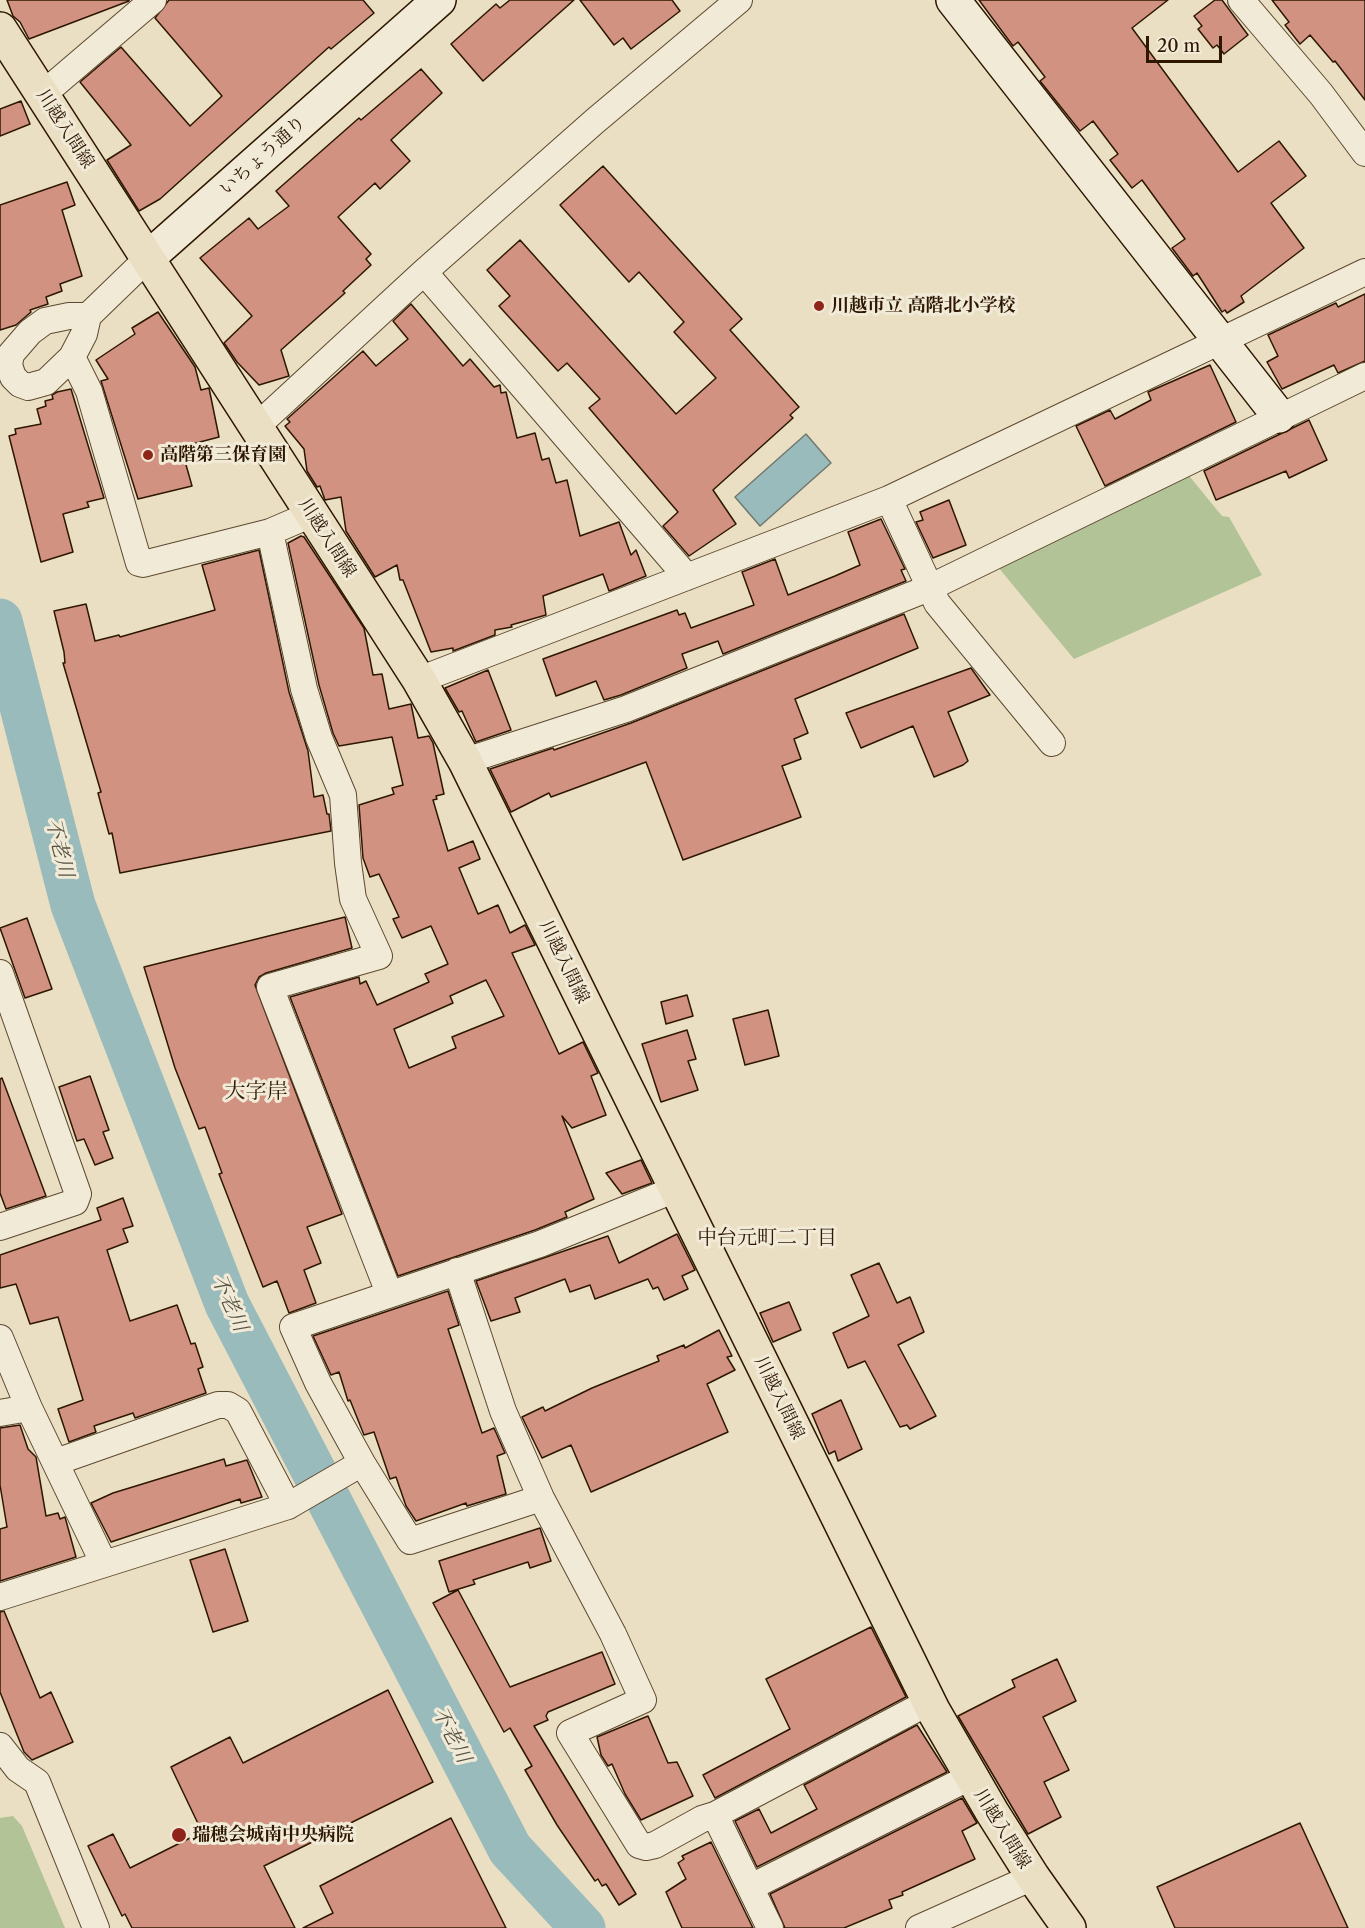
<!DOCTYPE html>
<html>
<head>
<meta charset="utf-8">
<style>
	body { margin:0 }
	#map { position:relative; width:1365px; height:1928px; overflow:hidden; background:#eadfc2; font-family:"Libre Caslon Text",serif }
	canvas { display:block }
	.scale { position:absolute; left:1146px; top:36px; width:76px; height:27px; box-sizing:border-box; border:3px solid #2e1700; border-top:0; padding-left:8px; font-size:18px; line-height:21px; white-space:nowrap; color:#2e1700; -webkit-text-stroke:4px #f1ead7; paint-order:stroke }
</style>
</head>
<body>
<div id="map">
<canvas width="1365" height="1928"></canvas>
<div class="scale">20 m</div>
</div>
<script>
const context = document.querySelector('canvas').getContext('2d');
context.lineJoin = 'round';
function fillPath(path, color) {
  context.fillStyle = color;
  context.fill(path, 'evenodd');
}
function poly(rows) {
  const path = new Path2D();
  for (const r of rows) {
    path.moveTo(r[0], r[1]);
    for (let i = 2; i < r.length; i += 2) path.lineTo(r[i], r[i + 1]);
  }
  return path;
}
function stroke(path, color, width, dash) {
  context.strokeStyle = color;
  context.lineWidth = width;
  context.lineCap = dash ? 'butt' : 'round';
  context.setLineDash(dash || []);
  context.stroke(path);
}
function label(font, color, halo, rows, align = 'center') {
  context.font = font + ' "Libre Caslon Text","Noto Serif JP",serif';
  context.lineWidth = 6;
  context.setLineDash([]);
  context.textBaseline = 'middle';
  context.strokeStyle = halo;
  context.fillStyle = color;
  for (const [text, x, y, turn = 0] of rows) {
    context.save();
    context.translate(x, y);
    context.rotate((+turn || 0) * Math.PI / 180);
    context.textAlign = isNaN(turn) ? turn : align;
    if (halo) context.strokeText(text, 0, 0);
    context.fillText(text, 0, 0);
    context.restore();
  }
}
fillPath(poly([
	[1186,472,1222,516,1229,517,1262,575,1074,659,993,561],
	[13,1816,22,1826,65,1928,0,1928,0,1818]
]), '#b2c397');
const water = poly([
	[806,434,831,463,760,526,735,497,806,434]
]);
fillPath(water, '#9abbbb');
stroke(water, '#6f7970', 1.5);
stroke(poly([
	[0,621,73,905,227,1304,510,1849,583,1928]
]), '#9abbbb', 45);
const building = poly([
	[7,0,129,0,129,1,29,39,20,22,13,16,7,0],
	[169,0,363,0,374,13,331,49,329,47,160,199,139,211,107,160,131,145,80,82,121,47,190,126,222,96,155,18,169,0],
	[510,0,574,0,483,81,451,44,496,4,500,8,510,0],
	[580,0,672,0,680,11,631,49,623,38,614,45,580,0],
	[979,0,1168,0,1132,28,1238,172,1279,141,1306,176,1271,203,1304,248,1241,296,1244,302,1227,313,1225,310,1222,312,1197,273,1193,276,1172,248,1185,239,1142,180,1132,188,1110,160,1118,154,1093,121,1080,131,1040,81,1045,77,1018,42,1013,46,979,0],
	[1215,0,1222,0,1248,35,1224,54,1217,45,1213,48,1198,29,1202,26,1194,16,1215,0],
	[1272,0,1365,0,1365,100,1335,61,1333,62,1310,35,1300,44,1285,25,1289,22,1272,0],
	[421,69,442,93,391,140,410,161,380,189,375,183,338,217,371,254,366,259,371,265,343,291,345,293,281,350,289,376,259,385,237,362,224,343,252,316,200,258,249,218,258,229,289,206,276,191,359,118,361,120,421,69],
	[21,101,30,124,0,136,0,109,21,101],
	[603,166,742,319,730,330,799,407,790,415,793,418,713,490,736,524,689,556,663,526,678,512,589,408,600,399,567,363,558,371,499,306,510,296,487,270,520,240,676,414,716,378,674,332,684,322,639,272,629,282,560,205,603,166],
	[67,182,75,205,62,210,82,276,60,284,62,291,46,297,48,304,30,310,31,312,16,325,0,330,0,205,67,182],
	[1365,294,1365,361,1338,373,1334,365,1282,389,1267,362,1278,356,1268,335,1336,303,1338,307,1365,294],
	[411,304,463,366,470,359,494,387,500,385,501,393,506,392,517,438,535,433,542,460,549,458,556,483,567,480,580,536,619,522,631,555,636,550,646,576,609,591,603,574,543,596,546,615,511,625,512,627,495,630,495,635,453,651,453,648,431,652,403,580,400,580,397,565,375,577,346,531,341,497,325,500,320,486,317,487,307,471,304,449,285,426,290,422,287,419,363,351,376,366,408,339,393,321,411,304],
	[158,312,195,367,201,390,209,388,219,437,181,447,192,486,138,499,101,381,108,379,96,360,135,334,132,328,158,312],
	[1210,365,1236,422,1105,486,1076,426,1110,410,1115,419,1151,400,1148,392,1210,365],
	[71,389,104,498,87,502,89,507,63,514,73,552,41,562,9,436,16,434,15,429,41,424,37,409,46,406,45,401,53,399,52,395,57,392,71,389],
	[1309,420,1327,460,1289,478,1286,471,1216,500,1204,471,1309,420],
	[949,500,966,545,933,558,916,522,923,520,920,512,949,500],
	[881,519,905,569,901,570,906,581,723,654,718,641,682,654,687,668,621,695,604,700,596,681,556,696,543,659,677,610,679,615,685,613,691,628,754,605,742,572,775,559,788,595,835,576,860,565,848,532,881,519],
	[301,536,304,537,364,628,373,675,382,674,389,709,411,704,418,738,429,736,433,743,444,794,436,796,437,799,433,800,448,851,473,841,480,859,459,868,478,914,498,905,510,933,525,925,535,945,512,953,559,1054,583,1042,598,1073,591,1076,606,1115,572,1128,562,1116,594,1199,565,1212,567,1217,535,1230,398,1276,290,997,359,977,360,984,366,981,377,1005,429,982,425,974,448,964,431,926,402,938,393,919,399,917,379,874,370,877,363,858,359,805,394,794,392,788,403,785,392,737,339,746,333,733,319,685,288,543,301,536],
	[486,980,504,1016,452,1037,456,1048,409,1068,394,1029,453,1003,450,996,486,980],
	[259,550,289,692,308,751,314,797,323,795,327,814,329,814,331,831,120,873,112,833,109,834,98,793,101,792,63,663,65,663,64,652,54,611,86,604,95,641,119,635,120,637,215,610,202,565,259,550],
	[904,614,918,648,795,699,808,733,794,739,801,759,782,766,801,817,683,860,646,762,551,797,549,793,511,812,490,769,553,748,554,750,631,723,904,614],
	[971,668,990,695,948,712,968,761,963,765,934,777,913,726,861,748,846,713,971,668],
	[488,670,511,730,476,742,462,711,459,712,445,688,488,670],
	[345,917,352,948,266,973,259,977,255,985,342,1214,307,1227,321,1263,304,1270,316,1303,289,1313,277,1281,263,1287,250,1254,219,1174,222,1173,205,1127,199,1129,175,1068,144,967,345,917],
	[27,918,52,989,25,998,0,928,27,918],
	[687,995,693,1016,666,1024,661,1002,687,995],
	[768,1010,779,1056,745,1065,733,1019,768,1010],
	[687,1030,696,1059,688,1061,698,1090,661,1102,642,1044,687,1030],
	[90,1076,109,1130,103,1132,113,1158,95,1165,84,1139,77,1141,59,1087,90,1076],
	[2,1078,46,1196,6,1209,0,1193,0,1079,2,1078],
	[641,1160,652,1183,622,1194,606,1173,641,1160],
	[123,1198,133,1226,123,1229,128,1242,107,1250,130,1321,177,1305,191,1344,195,1343,203,1367,198,1369,206,1393,135,1418,133,1413,94,1426,96,1432,69,1442,58,1409,83,1400,58,1317,30,1324,16,1284,0,1288,0,1255,101,1220,97,1208,123,1198],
	[677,1234,695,1270,682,1276,688,1289,664,1300,658,1287,653,1289,648,1279,595,1299,590,1285,570,1292,565,1279,515,1298,520,1312,491,1321,476,1281,608,1236,619,1263,677,1234],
	[879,1263,897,1303,910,1297,924,1332,898,1345,936,1416,910,1429,907,1425,900,1427,865,1361,848,1368,833,1333,869,1316,851,1275,879,1263],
	[448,1291,459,1325,448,1329,482,1433,494,1428,505,1453,497,1456,506,1494,467,1506,466,1503,416,1521,406,1506,396,1477,390,1479,374,1432,364,1435,350,1400,348,1401,339,1372,331,1375,313,1336,448,1291],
	[789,1302,801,1330,773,1342,760,1313,789,1302],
	[719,1330,732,1356,727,1357,735,1370,707,1384,728,1432,591,1492,571,1445,542,1458,522,1417,543,1407,545,1411,592,1388,659,1361,657,1356,684,1345,685,1348,719,1330],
	[841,1400,862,1449,838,1461,835,1451,829,1454,812,1414,841,1400],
	[20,1425,28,1449,36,1457,46,1516,58,1513,60,1519,65,1517,76,1557,0,1581,0,1529,7,1527,0,1485,0,1428,20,1425],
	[224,1459,226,1466,247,1460,262,1497,241,1503,240,1499,111,1542,91,1503,113,1493,224,1459],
	[540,1528,551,1561,530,1568,528,1562,473,1580,475,1584,449,1592,439,1561,540,1528],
	[225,1549,248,1621,213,1632,190,1560,225,1549],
	[458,1590,510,1687,602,1652,615,1684,548,1712,546,1716,548,1720,534,1726,636,1894,619,1905,606,1884,602,1886,598,1879,595,1881,557,1825,525,1770,532,1766,510,1728,504,1732,433,1603,458,1590],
	[4,1611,40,1698,51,1692,73,1742,32,1760,24,1752,0,1692,0,1612,4,1611],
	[871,1627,906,1697,715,1798,703,1775,790,1729,766,1679,871,1627],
	[1057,1659,1076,1701,1043,1717,1069,1770,1044,1782,1061,1817,1028,1834,958,1716,1015,1687,1012,1680,1057,1659],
	[388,1690,433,1782,264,1866,295,1928,132,1928,125,1914,122,1916,88,1846,113,1834,130,1868,202,1832,171,1767,230,1737,243,1763,388,1690],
	[648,1716,668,1763,677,1762,693,1796,641,1820,625,1794,612,1764,608,1766,601,1755,597,1737,648,1716],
	[917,1725,947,1772,757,1867,735,1821,759,1809,771,1833,817,1809,804,1785,917,1725],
	[962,1798,977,1823,962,1831,975,1859,902,1892,903,1895,889,1900,892,1908,844,1928,785,1928,770,1894,962,1798],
	[451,1818,506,1928,303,1928,333,1913,320,1886,451,1818],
	[1300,1823,1348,1928,1175,1928,1157,1887,1300,1823],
	[711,1842,753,1928,682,1928,666,1892,686,1879,678,1863,684,1859,682,1856,711,1842]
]);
fillPath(building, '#d19281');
stroke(building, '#2e1700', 1.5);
const street = poly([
	[1241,0,1321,94,1365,153],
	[42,95,153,0],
	[424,272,687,577],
	[88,316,69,316,45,321,30,332,11,354,9,365,13,377,20,384,28,387,46,382,72,357,84,334,88,316,149,257],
	[72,357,89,391,139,563,143,564,270,532,312,514],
	[256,427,424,272,595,121,739,0],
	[889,499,937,603,1052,743],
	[270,532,304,689,319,738,343,795,348,863,353,899,379,956,270,987,389,1293],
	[419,680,889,499,1365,272],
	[465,761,626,709,929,588,1365,376],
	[0,973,78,1194,75,1202,0,1227],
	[457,1271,503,1411,541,1498,613,1634,643,1700,570,1733,639,1845,646,1847,655,1845,702,1819,715,1815],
	[0,1338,29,1408,104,1564],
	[0,1413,29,1408],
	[56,1462,218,1405,228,1405,238,1411,288,1506],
	[541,1498,410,1541,362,1463,318,1383,293,1327,540,1244,676,1189],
	[0,1597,288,1506,362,1463],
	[0,1746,18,1769,37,1782,96,1928],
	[751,1887,970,1777],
	[770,1928,715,1815,929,1702],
	[919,1928,1033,1877]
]);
const secondary = poly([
	[953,0,1279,416],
	[149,257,439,0]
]);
const primary = poly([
	[0,29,419,680,465,761,933,1710,992,1812,1033,1877,1069,1928]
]);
stroke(street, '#5d4930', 28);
stroke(secondary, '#2e1700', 36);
stroke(primary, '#2e1700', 36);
stroke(street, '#f1ead7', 26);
stroke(secondary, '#f1ead7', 33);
stroke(primary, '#eadfc2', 33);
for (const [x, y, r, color] of [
	[819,306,6,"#8f2418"],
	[148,455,6,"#8f2418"],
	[179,1835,8,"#8f2418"]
]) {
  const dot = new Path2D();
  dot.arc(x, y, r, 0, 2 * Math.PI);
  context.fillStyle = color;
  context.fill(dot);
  stroke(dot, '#f1ead7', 2);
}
label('18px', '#2e1700', '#f1ead7', [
	["川越入間線",65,129,57],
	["いちょう通り",263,156,-42],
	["川越入間線",327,538,57],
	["川越入間線",564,962,64],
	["川越入間線",779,1398,64],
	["川越入間線",1002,1829,58]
]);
label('bold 18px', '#2e1700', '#f1ead7', [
	["川越市立 高階北小学校",831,306],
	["高階第三保育園",160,455],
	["瑞穂会城南中央病院",192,1835]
], 'left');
label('italic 20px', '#545041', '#f1ead7', [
	["不老川",59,848,76],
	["不老川",229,1303,66],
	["不老川",451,1735,63]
]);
label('20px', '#2e1700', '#f1ead7', [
	["中台元町二丁目",767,1238]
]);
label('21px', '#2e1700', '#f1ead7', [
	["大字岸",256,1092]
]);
</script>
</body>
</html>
